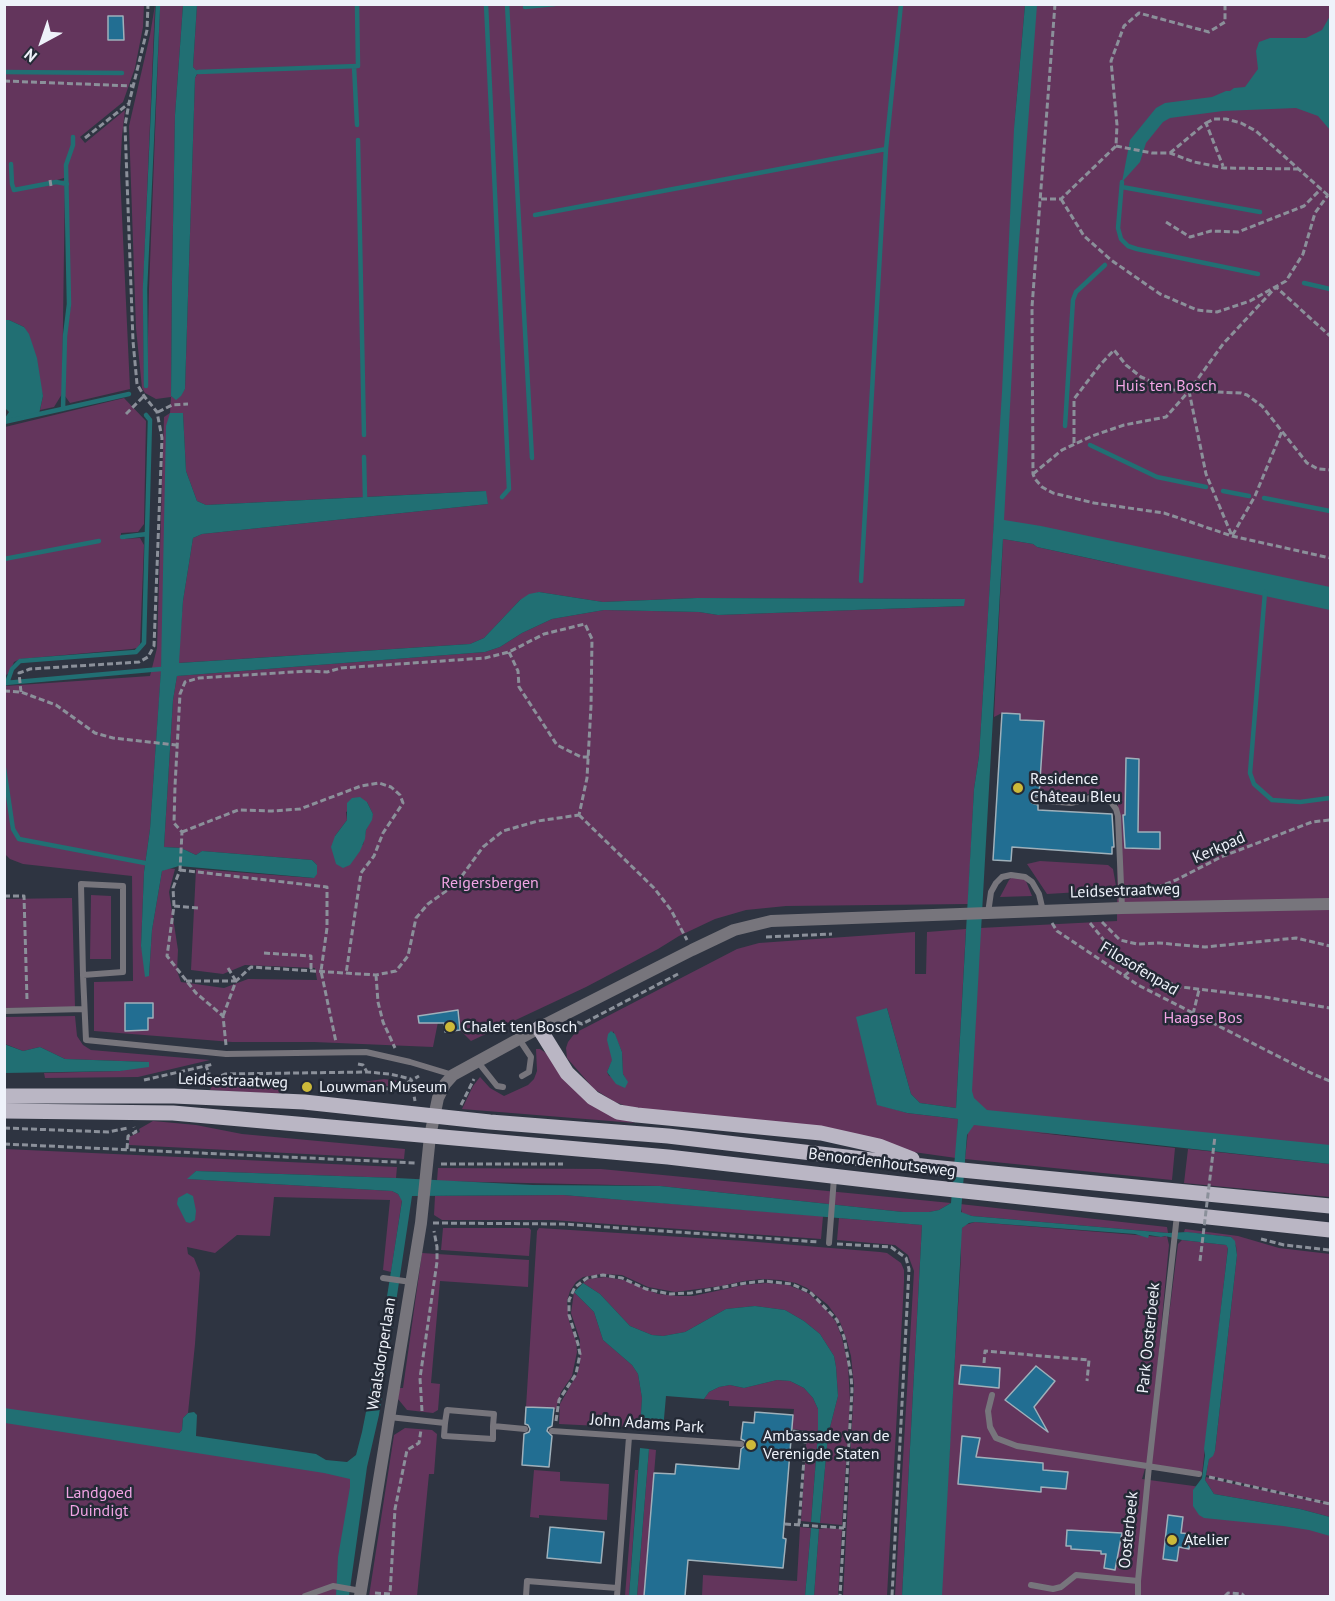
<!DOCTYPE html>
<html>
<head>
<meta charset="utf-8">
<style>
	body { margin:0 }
	#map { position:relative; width:1335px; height:1601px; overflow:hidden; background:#2e3441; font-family:"PT Sans",sans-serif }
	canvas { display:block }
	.frame { position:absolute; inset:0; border:6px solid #eef2fa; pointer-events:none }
	.north { position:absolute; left:12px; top:12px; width:60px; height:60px; -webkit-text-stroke:4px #242a36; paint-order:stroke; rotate:220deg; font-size:16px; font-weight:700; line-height:24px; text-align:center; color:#eef2fa }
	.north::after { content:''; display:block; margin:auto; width:21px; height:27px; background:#eef2fa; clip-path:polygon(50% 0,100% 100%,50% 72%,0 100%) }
</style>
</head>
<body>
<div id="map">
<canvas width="1335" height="1601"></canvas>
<div class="frame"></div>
<div class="north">N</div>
</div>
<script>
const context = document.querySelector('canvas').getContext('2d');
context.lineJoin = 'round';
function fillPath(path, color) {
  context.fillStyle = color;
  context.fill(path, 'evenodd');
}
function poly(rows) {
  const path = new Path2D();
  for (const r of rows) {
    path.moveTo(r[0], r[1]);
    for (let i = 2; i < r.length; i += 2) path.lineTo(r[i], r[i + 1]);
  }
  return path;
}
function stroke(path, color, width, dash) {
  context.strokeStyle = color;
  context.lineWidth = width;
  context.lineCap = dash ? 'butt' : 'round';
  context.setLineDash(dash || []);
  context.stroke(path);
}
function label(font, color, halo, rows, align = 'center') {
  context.font = font + ' "PT Sans",sans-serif';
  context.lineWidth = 5;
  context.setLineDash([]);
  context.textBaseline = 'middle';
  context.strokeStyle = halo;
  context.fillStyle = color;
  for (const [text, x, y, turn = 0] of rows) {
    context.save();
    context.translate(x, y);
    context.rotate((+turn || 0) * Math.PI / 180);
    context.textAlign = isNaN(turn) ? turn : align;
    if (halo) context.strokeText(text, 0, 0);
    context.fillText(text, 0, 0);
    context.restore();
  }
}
fillPath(poly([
	[4,5,144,5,143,27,135,68,123,102,80,137,85,143,125,110,122,136,120,173,130,389,70,403,65,396,66,337,71,304,68,257,68,178,64,178,36,186,65,180,62,394,54,407,40,410,43,396,24,327,9,320,5,320],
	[155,5,143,289,144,386,147,386,149,289,160,5,183,5,175,115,172,281,171,396,176,399,185,389,195,78,198,73,193,67,197,5,1025,5,1014,129,1027,5,1330,5,1330,1156,1030,1132,1175,1148,1172,1180,965,1159,968,1132,962,1125,980,928,1117,921,1118,798,1111,796,1039,790,1044,721,1020,720,1020,714,1002,713,994,717,1003,539,1033,544,1037,547,1120,565,994,522,979,756,974,789,968,904,786,906,746,910,715,919,679,936,658,949,586,987,471,1041,461,1031,459,1010,440,1012,433,1047,314,1042,232,1042,94,1031,94,982,133,981,132,876,23,864,10,859,5,854,5,686,150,676,157,648,164,417,170,413,171,397,156,399,145,393,142,388,136,328,129,126,150,35],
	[183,413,186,471,197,501,206,505,485,491,488,504,202,534,193,538,183,601,178,663,470,644,484,638,520,600,539,592,603,602,697,598,964,599,964,606,718,615,699,612,604,610,552,619,522,633,500,647,485,652,177,676,173,700,164,847,181,848,196,855,202,851,312,860,317,865,313,878,196,869,191,970,223,974,245,965,315,968,317,980,248,979,224,988,181,982,177,971,178,950,169,892,175,869,168,868,162,871,152,930,149,976,141,946,144,872,150,829,162,657],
	[367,802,373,814,366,830,363,845,335,836,347,820,346,812],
	[124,398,146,421,144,524,138,532,121,533,121,539,140,538,144,545,140,644,137,648,132,649,20,659,14,662,9,674,5,675,5,427],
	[1040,861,1108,865,1113,869,1116,886,1114,890,1047,894,1027,864],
	[1012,877,1022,878,1026,881,1032,896,1000,897,1009,880],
	[91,895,111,896,111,959,90,959],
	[72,898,75,1007,5,1008,4,899],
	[966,929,956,1108,920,1103,911,1094,887,1008,868,1064,877,1104,907,1113,958,1119,956,1158,899,1150,626,1106,615,1102,594,1089,567,1058,566,1048,568,1042,575,1033,737,949,759,943,915,932,915,974,926,974,927,932],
	[613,1031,622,1052,623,1074,626,1080,609,1076,607,1072,612,1061],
	[75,1016,77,1036,83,1045,91,1050,210,1060,138,1077,45,1078,44,1073,120,1071,149,1062,65,1059,40,1047,23,1051,5,1044,4,1017],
	[536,1049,540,1049,546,1053,617,1118,635,1123,462,1109,473,1086,480,1077,490,1088,504,1096,528,1085,534,1079,537,1071],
	[228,1079,266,1080,281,1084,281,1092,276,1094,210,1090,212,1086],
	[384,1079,399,1081,399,1085,356,1089,327,1087],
	[153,1121,196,1125,242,1134,405,1149,404,1159,129,1145,129,1137,140,1132,139,1129],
	[5,1149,397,1167,396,1178,196,1171,188,1179,392,1191,398,1194,402,1200,391,1272,383,1270,390,1200,274,1197,270,1236,237,1235,215,1253,187,1247,188,1254,194,1258,200,1273,195,1344,188,1413,183,1418,182,1430,179,1433,168,1438,365,1466,346,1596,5,1596],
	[1188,1149,1330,1164,1330,1197,1184,1183],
	[438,1168,601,1169,951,1203,939,1210,929,1212,903,1212,660,1186,437,1181],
	[563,1195,823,1216,821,1239,552,1220,442,1220,434,1215,435,1196],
	[960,1204,1167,1227,1168,1233,972,1216,962,1213],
	[839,1218,922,1225,902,1596,895,1596,914,1271,908,1255,895,1245,837,1240],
	[975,1222,1161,1237,1167,1236,1169,1245,1149,1455,1142,1479,1201,1487,1201,1504,1330,1528,1330,1596,927,1596,946,1505,961,1257,960,1233,962,1228,965,1225],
	[443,1228,529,1228,531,1230,529,1256,441,1250],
	[539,1228,745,1241,880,1252,887,1253,901,1263,904,1270,904,1282,887,1596,843,1596,854,1386,851,1356,846,1338,840,1322,828,1305,807,1288,796,1283,780,1280,762,1279,744,1281,721,1286,675,1292,648,1287,622,1275,602,1274,583,1277,576,1282,570,1291,567,1301,569,1321,576,1341,577,1352,572,1376,561,1392,556,1409,526,1407,537,1231],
	[1185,1229,1238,1236,1279,1248,1330,1254,1330,1503,1206,1475,1209,1458,1215,1451,1237,1255,1236,1246,1231,1237,1184,1232],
	[1182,1240,1226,1245,1228,1247,1202,1474,1150,1466,1178,1244],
	[422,1253,529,1260,528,1287,440,1281,431,1383,440,1384,438,1410,433,1413,407,1410,398,1399,399,1388,403,1388],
	[605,1277,624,1280,658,1294,677,1296,693,1296,744,1285,766,1283,788,1285,808,1293,824,1307,836,1322,842,1338,848,1364,850,1402,842,1525,820,1523,828,1435,838,1396,836,1367,834,1356,820,1334,804,1321,785,1310,755,1306,726,1309,685,1332,663,1336,652,1335,630,1326,600,1294,583,1283,589,1279],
	[574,1292,594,1312,603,1340,632,1365,638,1374,642,1398,640,1428,559,1424,560,1404,577,1374,580,1363,580,1340,571,1313],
	[777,1380,790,1381,804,1388,813,1398,818,1409,818,1434,811,1522,801,1521,807,1431,792,1429,794,1409,729,1406,729,1401,704,1399,709,1392,719,1387,730,1385,744,1388],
	[405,1428,432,1430,437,1434,434,1474,429,1474,417,1596,369,1596,394,1435],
	[649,1449,656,1450,644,1596,637,1596],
	[534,1470,560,1472,560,1481,609,1484,607,1520,539,1515,539,1518,530,1517],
	[635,1470,638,1470,629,1596,625,1596],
	[1206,1477,1229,1483,1330,1504,1330,1517,1300,1509,1214,1494,1205,1480],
	[800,1527,811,1528,805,1596,702,1596,703,1575,797,1581],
	[826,1528,842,1529,838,1596,814,1596,819,1529]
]), '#63355c');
fillPath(poly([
	[183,5,197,5,193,67,198,72,195,78,185,389,181,396,176,400,171,396,172,281,175,115],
	[1025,5,1037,5,1018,256,1004,520,1041,526,1330,587,1330,610,1037,547,1033,544,1003,539,972,1091,974,1098,987,1110,1330,1145,1330,1164,974,1125,967,1135,961,1212,972,1216,1168,1233,1187,1232,1231,1237,1235,1241,1237,1255,1215,1451,1213,1456,1209,1459,1205,1480,1214,1494,1300,1509,1330,1517,1330,1536,1309,1530,1283,1526,1204,1518,1199,1515,1193,1506,1193,1490,1202,1478,1205,1455,1204,1449,1228,1248,1226,1245,1182,1240,1165,1236,1161,1237,1149,1235,1148,1238,1135,1234,975,1222,969,1223,962,1228,942,1596,902,1596,922,1225,563,1195,412,1196,379,1415,367,1467,349,1596,336,1596,338,1557,350,1487,350,1479,324,1473,5,1423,4,1408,179,1433,182,1430,183,1418,188,1413,194,1412,197,1415,196,1436,316,1454,326,1460,347,1462,356,1455,362,1432,380,1341,402,1201,398,1194,392,1191,187,1179,196,1171,396,1178,533,1185,660,1186,903,1212,929,1212,939,1210,951,1203,958,1119,907,1113,877,1105,856,1017,887,1008,911,1094,920,1103,956,1108,974,789,979,756,1002,392,1014,129],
	[1330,16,1330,130,1318,116,1296,108,1223,111,1170,118,1163,122,1146,143,1140,162,1122,182,1130,140,1156,108,1165,103,1212,97,1226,91,1230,91,1234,88,1245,87,1258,69,1256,51,1259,42,1270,38,1306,38,1322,30],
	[4,320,9,320,24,327,29,334,37,358,43,396,39,414,5,422,5,418,9,412,5,408],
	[170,413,183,413,186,471,197,501,206,505,486,491,488,504,202,534,193,538,183,601,179,663,470,644,484,638,520,600,529,594,539,592,603,602,697,598,965,599,964,606,718,615,699,612,604,610,552,619,522,633,500,647,485,652,177,676,173,700,164,847,181,848,196,855,202,851,312,860,317,865,317,874,314,878,179,866,162,871,152,930,149,976,145,977,141,946,144,872,150,829,161,669,166,426],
	[360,797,367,802,373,814,372,820,366,830,365,839,360,851,350,865,343,868,336,864,331,847,335,836,347,820,347,803,352,798],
	[611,1031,615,1034,622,1052,623,1074,628,1082,625,1088,616,1084,607,1072,612,1060,607,1040,608,1034],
	[4,1044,23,1051,40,1047,65,1059,149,1062,149,1067,120,1071,5,1073],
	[187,1193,193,1196,196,1211,195,1220,190,1223,186,1222,177,1204,178,1198],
	[583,1283,600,1294,630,1326,652,1335,663,1336,685,1332,726,1309,755,1306,785,1310,804,1321,820,1334,834,1356,836,1367,838,1396,828,1435,820,1523,811,1522,818,1434,818,1409,813,1398,804,1388,790,1381,777,1380,744,1388,730,1385,719,1387,709,1392,704,1399,666,1396,663,1430,640,1428,642,1398,638,1374,632,1365,603,1340,594,1312,574,1292],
	[640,1448,649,1449,637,1596,629,1596],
	[811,1528,819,1529,814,1596,805,1596]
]), '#216f73');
stroke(poly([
	[486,4,509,489,502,497],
	[507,4,532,458],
	[525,7,555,4],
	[354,66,357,125],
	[4,72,122,73],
	[198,72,358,66,357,4],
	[358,140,364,435],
	[11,164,12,184,14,190,56,182,67,184],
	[1122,182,1118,228,1121,239,1128,246,1137,249,1258,274],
	[1122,187,1260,212],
	[535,215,886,149],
	[1304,283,1330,289],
	[146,386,145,289,158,4],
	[63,409,65,336,69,304,66,165,73,145,73,137],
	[4,422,129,394],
	[1065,426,1073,300,1076,292,1105,265],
	[1090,445,1157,477,1206,487],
	[364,457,365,497],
	[1223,491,1249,496],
	[1264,498,1330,511],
	[122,537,147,534],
	[4,559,99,541],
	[861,581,886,149,901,4],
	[1265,592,1250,773,1254,784,1272,800,1300,802,1330,798],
	[5,683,161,669],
	[7,683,12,669,20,661,136,652,144,643,150,420,146,415],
	[4,768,13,829,19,839,145,863]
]), '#216f73', 4.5);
const building = poly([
	[108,16,123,16,124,40,108,40,108,16],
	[1002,713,1020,714,1020,720,1044,721,1039,795,1032,797,1032,803,1038,805,1038,810,1112,814,1114,847,1112,847,1112,854,1012,847,1011,861,993,860,1002,713],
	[1126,758,1139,759,1138,832,1160,832,1160,849,1125,848,1123,815,1125,815,1126,758],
	[125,1003,153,1003,153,1018,148,1018,148,1030,125,1031,125,1003],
	[458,1010,460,1030,445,1032,444,1023,419,1023,418,1016,458,1010],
	[961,1365,1000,1368,999,1388,959,1384,961,1365],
	[1036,1366,1055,1381,1034,1407,1048,1432,1005,1400,1036,1366],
	[526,1407,554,1408,552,1426,548,1428,547,1431,552,1436,549,1467,522,1465,524,1434,529,1432,530,1429,528,1425,525,1424,526,1407],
	[755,1412,793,1415,783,1538,786,1539,783,1568,688,1560,685,1596,644,1596,654,1473,675,1474,676,1464,739,1469,741,1449,746,1445,745,1441,741,1439,743,1422,754,1423,755,1412],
	[962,1436,980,1438,976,1457,1043,1463,1043,1470,1068,1472,1066,1489,1041,1487,1041,1492,958,1484,962,1436],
	[1168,1515,1183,1517,1181,1533,1191,1534,1189,1549,1179,1547,1177,1561,1163,1559,1168,1515],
	[550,1527,604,1532,601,1563,547,1558,550,1527],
	[1067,1530,1122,1533,1115,1570,1104,1568,1106,1554,1101,1554,1101,1551,1071,1549,1071,1546,1066,1546,1067,1530]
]);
fillPath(building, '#226e92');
stroke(building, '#9fb0ba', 1.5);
stroke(poly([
	[1055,4,1032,307,1033,474,1035,479,1042,487,1053,493,1094,503,1164,513,1232,536,1330,558],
	[4,81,134,86],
	[1206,123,1214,119,1226,119,1241,123,1256,131,1330,197],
	[85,138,128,104],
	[1116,146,1152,153,1170,153,1194,162,1224,168,1300,169],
	[1170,153,1206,123,1223,166],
	[50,180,51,186],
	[1041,199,1061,199,1116,146,1117,125,1111,61,1124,26,1139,13,1209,32,1225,22,1225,4],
	[1061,199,1084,236,1111,260,1160,294,1197,310,1217,312,1250,301,1286,281,1303,254,1315,213,1328,195],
	[1166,222,1190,237,1211,231,1238,232,1304,206,1321,189],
	[1189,391,1206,474,1232,536,1255,496,1282,431],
	[158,412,172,405,188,404],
	[126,414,144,396],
	[1074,443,1074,399,1100,365,1114,350,1126,365,1141,377,1171,390,1241,393,1247,395,1262,406,1307,463,1318,469,1330,470],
	[1033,474,1062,450,1092,436,1124,425,1166,417,1189,391,1223,344,1276,287,1330,336],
	[509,652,518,671,519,687,557,745,581,757,589,757],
	[4,691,21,692,56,705,95,733,113,738,176,745],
	[21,692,19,673,30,669,139,662,148,657,154,646,162,438,157,412,144,396,137,384,133,341,125,126,129,103,147,30,148,4],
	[579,815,654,888,671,910,687,940],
	[182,832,238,810,272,811,300,809,361,786,379,783,391,787,400,795,403,803,383,833,374,856,361,873,346,974],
	[180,870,327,887,327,928,321,971,336,1042],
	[1140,894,1176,880,1221,857,1312,822,1330,820],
	[4,896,24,896,27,1000],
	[174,906,198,908],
	[1102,922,1120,940,1137,944,1159,943,1205,947,1296,938,1330,946],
	[1052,923,1057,931,1138,985,1313,1074,1330,1081],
	[1090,923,1111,949,1135,967,1155,978,1181,987,1265,997,1330,1008],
	[766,937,832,934],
	[264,953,311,956,311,971],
	[228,968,236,981],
	[376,975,378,1002,383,1022,395,1048],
	[1124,976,1135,967],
	[186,981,236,981],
	[1193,1014,1199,990],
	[223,1016,236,981,251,967,376,975,396,971,408,956,416,918,428,904,456,884,483,847,503,831,538,821,579,815],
	[577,1022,582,1024,678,974],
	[226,1045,223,1016,196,993,167,956,174,906,173,888,180,870,182,832,174,823,175,786,180,694,185,682,199,678,309,671,327,672,341,668,485,658,509,652,544,634,585,624,592,639,591,706,587,778,579,815],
	[358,1064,363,1065,367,1072],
	[411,1079,415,1101],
	[144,1080,214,1064],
	[205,1083,225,1074,367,1072,390,1074,411,1079],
	[203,1084,203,1076,209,1073,206,1066],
	[364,1092,400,1087,419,1076],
	[461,1105,474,1079],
	[4,1128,108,1132,128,1128],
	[4,1144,416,1163],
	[127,1149,128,1136,136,1132,134,1127],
	[441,1164,563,1164],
	[433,1223,563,1224,819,1242],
	[1261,1239,1284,1245,1330,1250],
	[837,1244,891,1247,906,1258,909,1269,892,1596],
	[984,1363,985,1351,1089,1360,1087,1381],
	[422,1411,420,1378,437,1262,437,1247,434,1231],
	[556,1421,559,1400,576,1374,580,1354,578,1344,569,1315,569,1300,575,1287,587,1278,603,1275,622,1278,646,1289,670,1294,691,1293,746,1283,764,1281,792,1284,811,1293,837,1320,844,1337,851,1375,852,1390,840,1596],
	[793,1431,806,1433,799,1524],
	[792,1456,804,1456],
	[1209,1477,1330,1504],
	[785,1524,844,1528],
	[375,1593,390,1594,395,1509,407,1450,419,1443,421,1430],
	[1225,1596,1228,1593,1242,1594,1244,1596]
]), '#8b909a', 3, [6, 3]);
stroke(poly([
	[1036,800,1071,803,1094,797,1111,802,1116,809,1118,816,1122,908],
	[988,913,991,892,996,883,1002,877,1011,875,1025,877,1032,882,1039,894,1043,911],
	[83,975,123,972,123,886,81,884,83,975,86,1040,226,1054,366,1052,410,1062,453,1075],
	[4,1011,84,1009],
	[519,1039,531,1057,529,1072,522,1076],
	[478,1062,497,1086,503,1087],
	[829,1243,834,1178],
	[383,1278,411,1282],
	[992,1395,988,1411,990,1427,996,1438,1017,1446,1199,1474],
	[389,1417,445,1423,444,1436,493,1439,493,1426,525,1429],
	[445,1423,447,1410,494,1414,493,1426],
	[552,1431,741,1444],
	[1031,1585,1053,1589,1061,1587,1076,1575,1138,1581],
	[305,1596,333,1586,361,1591],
	[526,1596,527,1581,617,1588],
	[617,1596,629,1437],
	[1138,1596,1138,1581,1149,1466,1177,1215]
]), '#77757c', 6);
stroke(poly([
	[360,1596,421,1223,430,1136,438,1098,445,1084,453,1075,548,1023,692,950,734,930,771,921,1122,908,1330,904]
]), '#77757c', 12);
stroke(poly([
	[539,1028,567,1073,593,1098,618,1112,637,1115,821,1133,879,1146,912,1159],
	[4,1096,174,1096,304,1102,490,1122,668,1136,931,1167,1330,1206],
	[4,1111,173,1113,668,1157,918,1186,1330,1230]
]), '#bab6c4', 15);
stroke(poly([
	[1200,1261,1215,1136]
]), '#8b909a', 3, [6, 3]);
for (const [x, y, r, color] of [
	[1018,788,6,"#ccb939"],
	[450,1027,6,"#ccb939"],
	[307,1087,6,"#ccb939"],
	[751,1445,6,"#ccb939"],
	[1172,1540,6,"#ccb939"]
]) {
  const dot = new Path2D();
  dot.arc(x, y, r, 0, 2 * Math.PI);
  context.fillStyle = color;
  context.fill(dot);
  stroke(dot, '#242a36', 2);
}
label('16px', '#f1a4e4', '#242a36', [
	["Huis ten Bosch",1166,386],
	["Reigersbergen",490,883],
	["Haagse Bos",1203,1018],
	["Landgoed",99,1493],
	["Duindigt",99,1511]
]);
label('16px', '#eef2fa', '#242a36', [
	["Residence",1030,779],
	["Château Bleu",1030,797],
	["Chalet ten Bosch",462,1027],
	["Louwman Museum",319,1087],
	["Ambassade van de",763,1436],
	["Verenigde Staten",763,1454],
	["Atelier",1184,1540]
], 'left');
label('16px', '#eef2fa', '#242a36', [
	["Kerkpad",1219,848,-24],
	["Leidsestraatweg",1125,891,-2],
	["Filosofenpad",1139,969,31],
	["Leidsestraatweg",233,1081,2],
	["Benoordenhoutseweg",882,1163,7],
	["Park Oosterbeek",1149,1338,-84],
	["Waalsdorperlaan",382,1354,-81],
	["John Adams Park",647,1424,4],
	["Oosterbeek",1129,1530,-84]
]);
</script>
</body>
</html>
